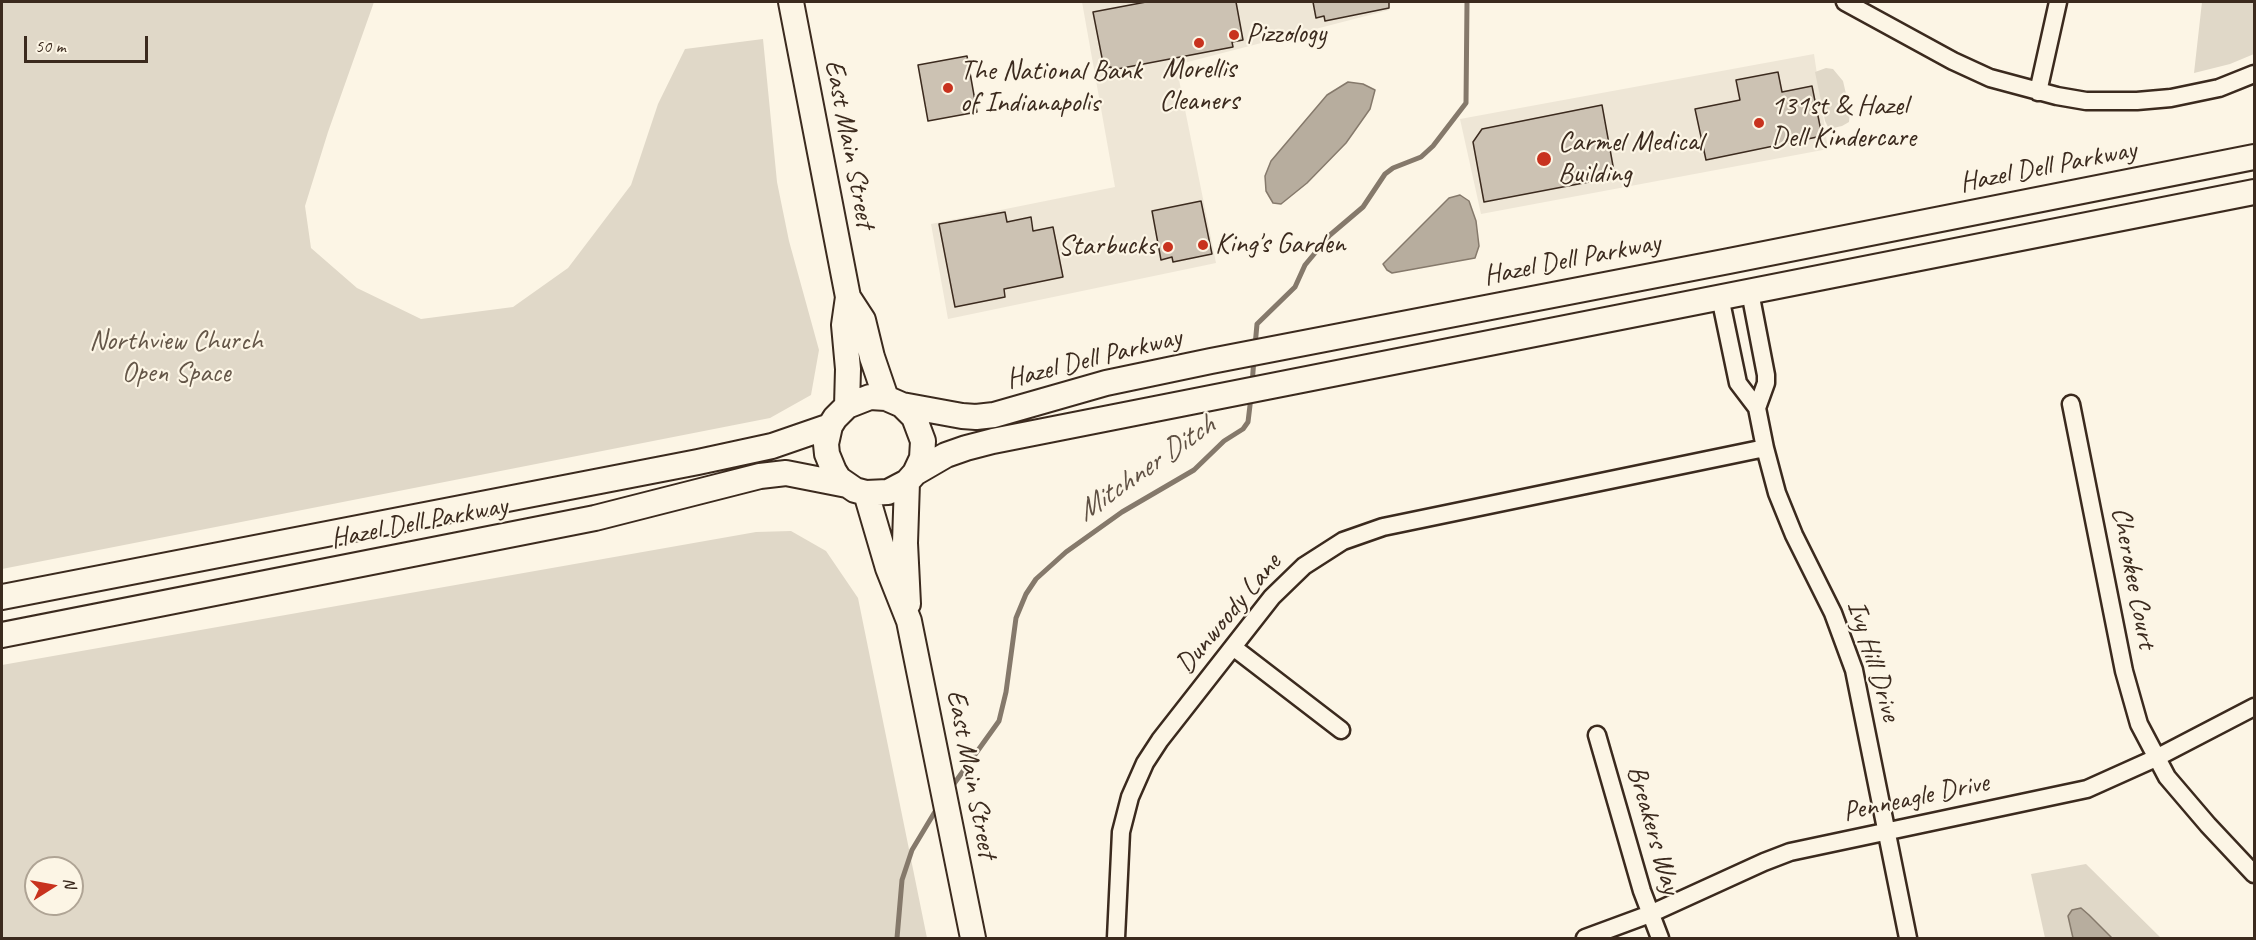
<!DOCTYPE html>
<html>
<head>
<meta charset="utf-8">
<style>
	body { margin:0 }
	#map { position:relative; width:2256px; height:940px; overflow:hidden; background:#fcf5e5; font-family:Caveat,sans-serif }
	canvas { display:block }
	.frame { position:absolute; inset:0; border:3px solid #3b2a1e; pointer-events:none }
	.north { position:absolute; left:24px; top:856px; width:60px; height:60px; box-sizing:border-box; background:#fcf5e5; border:2px solid #afa495; border-radius:50%; rotate:79deg; font-size:16px; font-weight:700; line-height:24px; text-align:center; color:#3b2a1e }
	.north::after { content:''; display:block; margin:auto; width:21px; height:27px; background:#c8321e; clip-path:polygon(50% 0,100% 100%,50% 72%,0 100%) }
	.scale { position:absolute; left:24px; top:36px; width:124px; height:27px; box-sizing:border-box; border:3px solid #3b2a1e; border-top:0; padding-left:8px; font-size:18px; line-height:21px; white-space:nowrap; color:#3b2a1e; -webkit-text-stroke:4px #fcf5e5; paint-order:stroke }
</style>
</head>
<body>
<div id="map">
<canvas width="2256" height="940"></canvas>
<div class="frame"></div>
<div class="north">N</div>
<div class="scale">50 m</div>
</div>
<script>
const context = document.querySelector('canvas').getContext('2d');
context.lineJoin = 'round';
function fillPath(path, color) {
  context.fillStyle = color;
  context.fill(path, 'evenodd');
}
function poly(rows) {
  const path = new Path2D();
  for (const r of rows) {
    path.moveTo(r[0], r[1]);
    for (let i = 2; i < r.length; i += 2) path.lineTo(r[i], r[i + 1]);
  }
  return path;
}
function stroke(path, color, width, dash) {
  context.strokeStyle = color;
  context.lineWidth = width;
  context.lineCap = dash ? 'butt' : 'round';
  context.setLineDash(dash || []);
  context.stroke(path);
}
function label(font, color, halo, rows, align = 'center') {
  context.font = font + ' Caveat,sans-serif';
  context.lineWidth = 4.5;
  context.setLineDash([]);
  context.textBaseline = 'middle';
  context.strokeStyle = halo;
  context.fillStyle = color;
  for (const [text, x, y, turn = 0] of rows) {
    context.save();
    context.translate(x, y);
    context.rotate((+turn || 0) * Math.PI / 180);
    context.textAlign = isNaN(turn) ? turn : align;
    if (halo) context.strokeText(text, 0, 0);
    context.fillText(text, 0, 0);
    context.restore();
  }
}
fillPath(poly([
	[1082,2,1387,2,1389,10,1176,65,1216,263,948,319,931,224,1115,187],
	[1814,54,1828,149,1481,214,1460,119]
]), '#eee6d6');
fillPath(poly([
	[2,2,374,2,328,132,305,206,311,248,357,288,421,319,513,307,568,268,631,185,658,104,685,49,763,39,777,182,789,241,819,350,811,395,770,418,2,569],
	[2202,2,2254,2,2254,54,2230,64,2194,73],
	[1826,68,1833,69,1843,81,1850,111,1849,122,1842,126,1829,129,1825,121,1815,72],
	[791,531,826,551,858,598,927,938,2,938,2,665,756,532],
	[36,868,72,868,72,904,36,904],
	[2086,864,2161,938,2045,938,2031,874]
]), '#e0d8c8');
const water = poly([
	[1348,82,1363,84,1375,90,1370,109,1346,143,1307,183,1281,204,1273,203,1266,191,1265,176,1271,161,1327,95,1348,82],
	[1460,195,1469,201,1476,221,1479,246,1475,258,1392,273,1387,270,1383,264,1449,198,1460,195],
	[2081,908,2089,915,2112,938,2073,938,2068,916,2072,910,2081,908]
]);
fillPath(water, '#b7ad9e');
stroke(water, '#85796b', 1.5);
stroke(poly([
	[1255,346,1257,324,1295,287,1305,265,1330,235,1363,207,1385,174,1393,168,1421,157,1433,146,1466,103,1467,2],
	[1252,385,1254,358],
	[951,788,999,721,1006,692,1016,618,1026,594,1036,579,1066,552,1122,512,1194,470,1224,441,1243,429,1248,422,1251,397],
	[897,938,902,880,912,850,939,805]
]), '#85796b', 5);
const building = poly([
	[1146,2,1236,2,1243,40,1232,42,1233,47,1112,70,1111,67,1104,68,1093,12,1146,2],
	[1313,2,1389,2,1389,8,1325,21,1324,16,1316,18,1313,2],
	[967,56,977,112,928,121,918,65,967,56],
	[1778,72,1782,92,1812,86,1822,136,1706,160,1695,109,1740,100,1736,80,1778,72],
	[1602,105,1615,177,1484,202,1473,142,1482,129,1602,105],
	[1201,201,1212,254,1173,262,1172,257,1161,260,1152,211,1201,201],
	[1005,212,1007,222,1031,217,1033,231,1053,227,1063,277,1004,289,1005,297,955,307,939,224,1005,212]
]);
fillPath(building, '#ccc2b3');
stroke(building, '#3b2a1e', 1.5);
const minor = poly([
	[1845,2,1953,61,1990,78,2057,96,2086,101,2137,101,2171,98,2219,88,2254,74],
	[2038,92,2058,2],
	[1750,292,1766,375,1766,383,1757,408],
	[1720,297,1738,383,1757,408,1765,448,1777,493,1794,535,1833,613,1854,670,1908,938],
	[2071,404,2124,671,2139,724,2167,777,2208,825,2254,874],
	[1233,647,1341,730],
	[1597,735,1642,891,1660,938],
	[1116,938,1121,832,1130,797,1145,763,1160,740,1272,597,1304,566,1343,541,1383,527,1765,448],
	[1585,938,1650,914,1764,862,1790,852,2087,789,2156,758,2254,707]
]);
const secondary = poly([
	[791,2,848,297,844,325,848,369,847,406],
	[848,297,863,320,872,357,886,398],
	[902,405,962,416,976,417,994,415,1106,383,1211,361,1729,261,2254,157],
	[915,473,922,458,923,441,914,417,902,405,886,398,870,397,847,406,835,418,830,426,826,444,827,454,834,471,839,479,855,490,866,493,888,492,907,482,915,473,946,455,966,448,993,441,2254,192],
	[907,482,905,543,908,604],
	[866,493,888,568,909,621,973,938],
	[2,597,698,462,772,446,830,426],
	[2,635,595,518,760,476,786,473,847,485]
]);
stroke(minor, '#3b2a1e', 21);
stroke(secondary, '#3b2a1e', 28);
stroke(minor, '#fcf5e5', 16);
stroke(secondary, '#fcf5e5', 24);
for (const [x, y, r, color] of [
	[1234,35,6,"#c8321e"],
	[1199,43,6,"#c8321e"],
	[948,88,6,"#c8321e"],
	[1759,123,6,"#c8321e"],
	[1544,159,8,"#c8321e"],
	[1203,245,6,"#c8321e"],
	[1168,247,6,"#c8321e"]
]) {
  const dot = new Path2D();
  dot.arc(x, y, r, 0, 2 * Math.PI);
  context.fillStyle = color;
  context.fill(dot);
  stroke(dot, '#fcf5e5', 2);
}
label('28px', '#3b2a1e', '#fcf5e5', [
	["Pizzology",1246,35],
	["Morellis",1199,70,"center"],
	["Cleaners",1199,102,"center"],
	["The National Bank",960,72],
	["of Indianapolis",960,104],
	["131st & Hazel",1771,107],
	["Dell Kindercare",1771,139],
	["Carmel Medical",1558,143],
	["Building",1558,175],
	["King's Garden",1215,245],
	["Starbucks",1156,247,"right"]
], 'left');
label('28px', '#3b2a1e', '#fcf5e5', [
	["East Main Street",849,144,79],
	["Hazel Dell Parkway",2048,167,-11],
	["Hazel Dell Parkway",1572,260,-11],
	["Hazel Dell Parkway",1094,359,-14],
	["Hazel Dell Parkway",419,523,-11],
	["Cherokee Court",2133,578,79],
	["Dunwoody Lane",1229,614,-50],
	["Ivy Hill Drive",1873,661,73],
	["East Main Street",971,774,79],
	["Penneagle Drive",1916,798,-12],
	["Breakers Way",1653,830,74]
]);
label('28px', '#645648', '#fcf5e5', [
	["Northview Church",176,342],
	["Open Space",176,374]
]);
label('italic 30px', '#605144', '#fcf5e5', [
	["Mitchner Ditch",1146,469,-35]
]);
</script>
</body>
</html>
